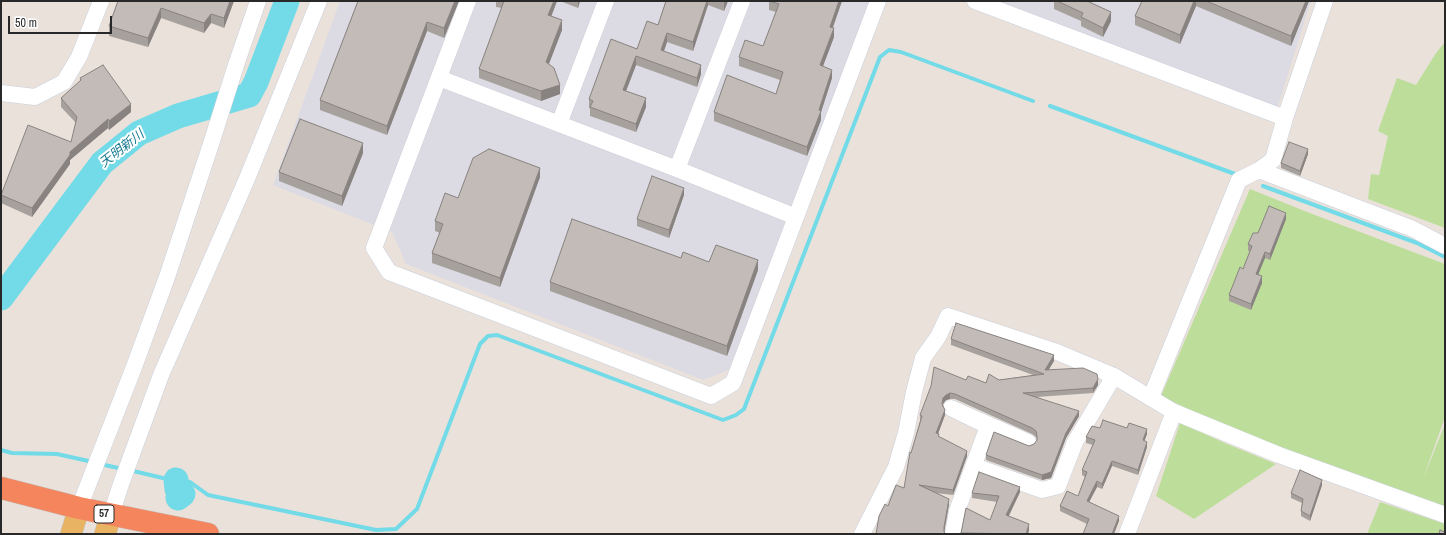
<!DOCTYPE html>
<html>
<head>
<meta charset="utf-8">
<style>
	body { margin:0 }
	#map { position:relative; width:1446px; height:535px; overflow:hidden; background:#eae1db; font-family:"Archivo Narrow",sans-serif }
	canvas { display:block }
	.frame { position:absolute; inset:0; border:2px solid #282828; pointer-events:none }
	.scale { position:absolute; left:8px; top:16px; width:104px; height:18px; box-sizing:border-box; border:2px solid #282828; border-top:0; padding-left:5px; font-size:12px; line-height:14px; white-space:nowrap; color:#282828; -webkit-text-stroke:3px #fff; paint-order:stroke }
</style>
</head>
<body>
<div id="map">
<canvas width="1446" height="535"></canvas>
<div class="frame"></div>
<div class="scale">50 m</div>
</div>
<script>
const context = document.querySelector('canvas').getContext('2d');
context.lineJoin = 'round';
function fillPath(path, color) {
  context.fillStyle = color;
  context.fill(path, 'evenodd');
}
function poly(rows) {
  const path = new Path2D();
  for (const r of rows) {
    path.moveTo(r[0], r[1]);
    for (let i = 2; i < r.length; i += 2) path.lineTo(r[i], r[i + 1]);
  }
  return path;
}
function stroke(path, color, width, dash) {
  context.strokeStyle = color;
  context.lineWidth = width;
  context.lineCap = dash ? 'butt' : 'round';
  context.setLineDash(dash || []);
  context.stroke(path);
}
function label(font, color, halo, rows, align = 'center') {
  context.font = font + ' "Archivo Narrow","Noto Sans JP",sans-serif';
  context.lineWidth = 4;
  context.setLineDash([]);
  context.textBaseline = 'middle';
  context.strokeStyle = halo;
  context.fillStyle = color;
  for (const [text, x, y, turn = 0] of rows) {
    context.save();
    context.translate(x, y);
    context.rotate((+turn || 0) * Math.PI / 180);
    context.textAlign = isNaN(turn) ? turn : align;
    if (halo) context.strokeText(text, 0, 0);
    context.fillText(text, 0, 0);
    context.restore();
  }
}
fillPath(poly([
	[340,1,872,1,729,370,703,380,406,264,392,232,273,185],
	[991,1,1311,1,1277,109]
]), '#dcdbe3');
fillPath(poly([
	[1445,42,1445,228,1368,199,1371,174,1379,175,1388,136,1378,131,1397,78,1416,85,1436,53],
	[1250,189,1307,212,1445,264,1445,417,1423,479,1445,424,1445,508,1226,427,1161,396],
	[1180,423,1227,444,1276,464,1194,519,1156,496],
	[1380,502,1445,524,1445,534,1367,534]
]), '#bcde9a');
stroke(poly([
	[1050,106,1235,174],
	[1263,186,1417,243,1445,257],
	[1,450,12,453,57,454,93,462],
	[100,464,123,469],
	[129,470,167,479,190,482,208,495,376,530,396,529,417,509,480,344,488,336,497,335,723,420,736,415,744,409,880,57,889,50,901,52,1033,101]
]), '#73dbe7', 4);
stroke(poly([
	[1,298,102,163,139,133,178,116,249,95,256,82,287,1],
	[176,480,177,489,183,494,178,498]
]), '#73dbe7', 25);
const minor = poly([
	[468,1,374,248,389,272,711,396,733,383,878,1],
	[975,1,1285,118],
	[439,78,677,169,796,217],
	[1,93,35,97,64,82,79,57,101,1],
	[559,124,606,1],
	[677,169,742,1],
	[1259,170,1413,229,1445,246],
	[1151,397,1239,180,1259,170,1273,160,1285,118,1325,1],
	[974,466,1042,490,1058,486,1075,442,1114,376],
	[79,508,134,367,167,277,211,144,236,65,258,1],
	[111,515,121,484,161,375,246,181,319,1],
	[862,534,896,467,906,433,914,392,923,358,938,337,948,316,1057,352,1114,376,1174,412,1279,455,1445,515],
	[953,534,957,511,988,426,951,408,1028,442],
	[1127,534,1174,412]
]);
const major = poly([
	[71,534,79,508],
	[105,534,111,515]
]);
const highway = poly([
	[1,488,79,508,208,534]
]);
stroke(minor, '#c9cfda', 17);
stroke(major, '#c3c3c3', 22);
stroke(highway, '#c3c3c3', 23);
stroke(minor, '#fff', 16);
stroke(major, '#e8b362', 21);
stroke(highway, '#f4855c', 22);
fillPath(poly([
	[118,1,234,1,224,28,211,23,204,33,161,18,148,47,109,36,109,26],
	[358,1,459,1,444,38,427,31,387,135,320,110,320,100],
	[496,1,557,1,551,16,562,30,549,64,560,94,541,101,479,78,479,69,502,8,496,7],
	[560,1,580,1,578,8],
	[666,1,728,1,724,11,708,5,693,51,667,42,664,51,701,74,697,87,636,65,626,91,646,107,636,132,590,116,590,109,589,108,589,99,658,25],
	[769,1,842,1,832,28,834,37,823,66,832,78,821,112,821,120,807,156,714,121,714,112,776,94,780,80,739,66,739,57,763,46,776,12,769,10],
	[1054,1,1087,1,1111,21,1103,37,1081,26,1081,21,1054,9],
	[1142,1,1309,1,1291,46,1196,6,1180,44,1135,25,1135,16],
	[80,78,131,112,109,130,108,128,70,160,70,164,32,217,1,203,1,195,71,142,76,123,61,107,61,98,80,82],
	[363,153,342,206,279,181,279,172],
	[1308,154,1300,176,1281,168,1281,163],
	[540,177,500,287,432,263,432,253,440,233,435,231,435,221,458,198],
	[684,195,669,238,637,226,637,219],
	[1286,219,1270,260,1265,258,1258,275,1262,283,1251,310,1229,301,1229,295,1243,269,1250,251,1248,251,1248,244,1258,233],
	[681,258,709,262,758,270,727,356,550,291,550,282],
	[951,339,1054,361,1048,370,1098,385,1093,393,1037,397,1079,416,1066,438,1051,478,1042,480,986,460,986,455,1029,446,1034,444,1037,440,1036,437,1032,434,955,399,950,399,946,400,943,404,945,415,938,434,939,437,967,456,953,495,935,493,949,505,888,506,904,488,911,453,920,421,920,415,966,380,986,383,999,380,1033,375,951,345],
	[1100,428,1147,434,1144,441,1147,447,1138,475,1112,466,1102,489,1097,487,1089,502,1119,521,1087,524,1060,511,1060,506,1078,496,1085,477,1082,475,1082,470,1093,445,1086,443,1086,437],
	[1322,485,1310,521,1301,516,1301,511,1302,503,1291,498,1291,493],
	[1020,492,1009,516,1029,530,1028,534,961,534,966,508,990,520,997,502,972,498,972,493]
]), '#a7a19d');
fillPath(poly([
	[230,1,234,1,224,28,224,18],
	[455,1,459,1,444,38,444,28],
	[554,1,557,1,548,25,548,15],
	[578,1,580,1,578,8],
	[707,1,708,1,708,5,693,51,693,42],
	[725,1,728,1,724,11,724,2],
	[839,1,842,1,830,36,830,27],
	[1194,1,1196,1,1196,6,1180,44,1180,35],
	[1306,1,1309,1,1291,46,1291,36],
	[161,8,161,18,148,47,148,38],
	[1111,12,1111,21,1103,37,1103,28],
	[211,14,211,23,204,33,204,23],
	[562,20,562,30,546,71,546,62],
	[427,22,427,31,387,135,387,126],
	[834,28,834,37,820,74,820,65],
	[667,33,667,42,661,59,661,50],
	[636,56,636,65,623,99,623,90],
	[701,65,701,74,697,87,697,78],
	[832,70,832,78,821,112,821,120,807,156,807,147],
	[560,85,560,94,541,101,541,91],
	[646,98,646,107,636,132,636,124],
	[2,103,2,113,1,115,1,105],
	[131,104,131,112,109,130,109,121],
	[108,119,108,128,70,160,70,164,32,217,32,208,70,152],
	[363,143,363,153,342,206,342,196],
	[1308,149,1308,154,1300,176,1300,171],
	[540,168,540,177,500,287,500,278],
	[684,188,684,195,669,238,669,230],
	[1286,213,1286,219,1270,260,1270,254],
	[1265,252,1265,258,1256,280,1256,274],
	[758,260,758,270,727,356,727,346],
	[1262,276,1262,283,1251,310,1251,304],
	[1054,355,1054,361,1045,376,1045,370],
	[1098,379,1098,385,1093,393,1093,388],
	[950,393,950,399,946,400,943,404,942,409,943,398,946,395],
	[945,410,945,415,936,439,936,433],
	[1079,411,1079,416,1066,438,1051,478,1042,480,1042,475],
	[1147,429,1147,434,1143,445,1143,440],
	[1147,442,1147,447,1138,475,1138,470],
	[967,451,967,456,953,495,953,490],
	[1112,461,1112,466,1102,489,1102,484],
	[1322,480,1322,485,1310,521,1310,516],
	[1097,481,1097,487,1087,506,1087,501],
	[1020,487,1020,492,1006,521,1006,515],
	[949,499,949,505,944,533,944,527],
	[1119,516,1119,521,1114,534,1112,534],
	[1029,524,1029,530,1028,534,1026,534]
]), '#888380');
const building = poly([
	[118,1,230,1,224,18,211,14,204,23,161,8,148,38,109,26,118,1],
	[358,1,455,1,444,28,427,22,387,126,320,100,358,1],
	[504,1,554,1,548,15,562,20,546,62,554,68,560,85,541,91,479,69,504,1],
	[666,1,707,1,693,42,667,33,661,50,701,65,697,78,636,56,623,90,646,98,636,124,590,107,593,101,589,99,611,39,637,49,647,21,658,25,666,1],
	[770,1,839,1,830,27,834,28,820,65,832,70,819,110,821,111,807,147,714,112,727,75,776,94,783,72,739,57,745,40,763,46,779,4,770,1],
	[1057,1,1087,1,1111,12,1103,28,1081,17,1083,13,1057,1],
	[1142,1,1194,1,1180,35,1135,16,1142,1],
	[1206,1,1306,1,1291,36,1206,1],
	[103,65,131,104,109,121,108,119,70,152,70,155,32,208,1,195,28,125,71,142,77,117,61,98,81,80,80,78,103,65],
	[300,119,363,143,342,196,279,172,300,119],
	[1289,142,1308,149,1300,171,1281,163,1289,142],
	[489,149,540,168,500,278,432,253,443,224,435,221,445,193,458,198,473,158,489,149],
	[652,176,684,188,669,230,637,219,652,176],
	[1269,206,1286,213,1270,254,1265,252,1256,274,1262,276,1251,304,1229,295,1240,267,1243,269,1252,246,1248,244,1253,233,1258,233,1269,206],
	[572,219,681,258,683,252,709,262,716,245,758,260,727,346,550,282,572,219],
	[956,323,1054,355,1045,370,1083,368,1097,374,1098,379,1093,388,1023,393,1079,411,1066,433,1051,472,1042,475,986,455,994,432,1029,446,1034,444,1037,440,1037,436,1036,431,1032,428,955,394,950,393,946,395,943,398,942,404,945,410,936,433,939,434,938,436,967,451,953,490,919,485,949,499,944,527,944,532,946,534,876,534,879,516,885,504,888,506,896,485,904,488,910,452,911,453,922,416,920,415,931,386,934,367,966,380,968,376,986,383,989,374,999,380,1044,374,951,339,956,323],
	[1103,420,1127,428,1129,423,1147,429,1143,440,1147,442,1138,470,1112,461,1102,484,1097,481,1087,501,1119,516,1112,534,1083,534,1089,519,1060,506,1067,491,1078,496,1087,472,1082,470,1095,440,1086,437,1092,426,1100,428,1103,420],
	[1300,470,1322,480,1310,516,1301,511,1303,499,1291,493,1300,470],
	[979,472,1020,487,1006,515,1029,524,1026,534,961,533,966,508,990,520,999,496,972,493,979,472],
	[1440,530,1445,532,1445,534,1439,534,1440,530]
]);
fillPath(building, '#c2bbb7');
stroke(building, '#888380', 1);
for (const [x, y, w] of [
	[104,514,20]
]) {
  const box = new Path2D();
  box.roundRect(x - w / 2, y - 9, w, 18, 3);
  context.fillStyle = '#fff';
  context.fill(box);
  stroke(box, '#282828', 1);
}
label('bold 11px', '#282828', null, [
	["57",104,514]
]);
label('italic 13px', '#157990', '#fff', [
	["天明新川",122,149,-38]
]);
</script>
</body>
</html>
